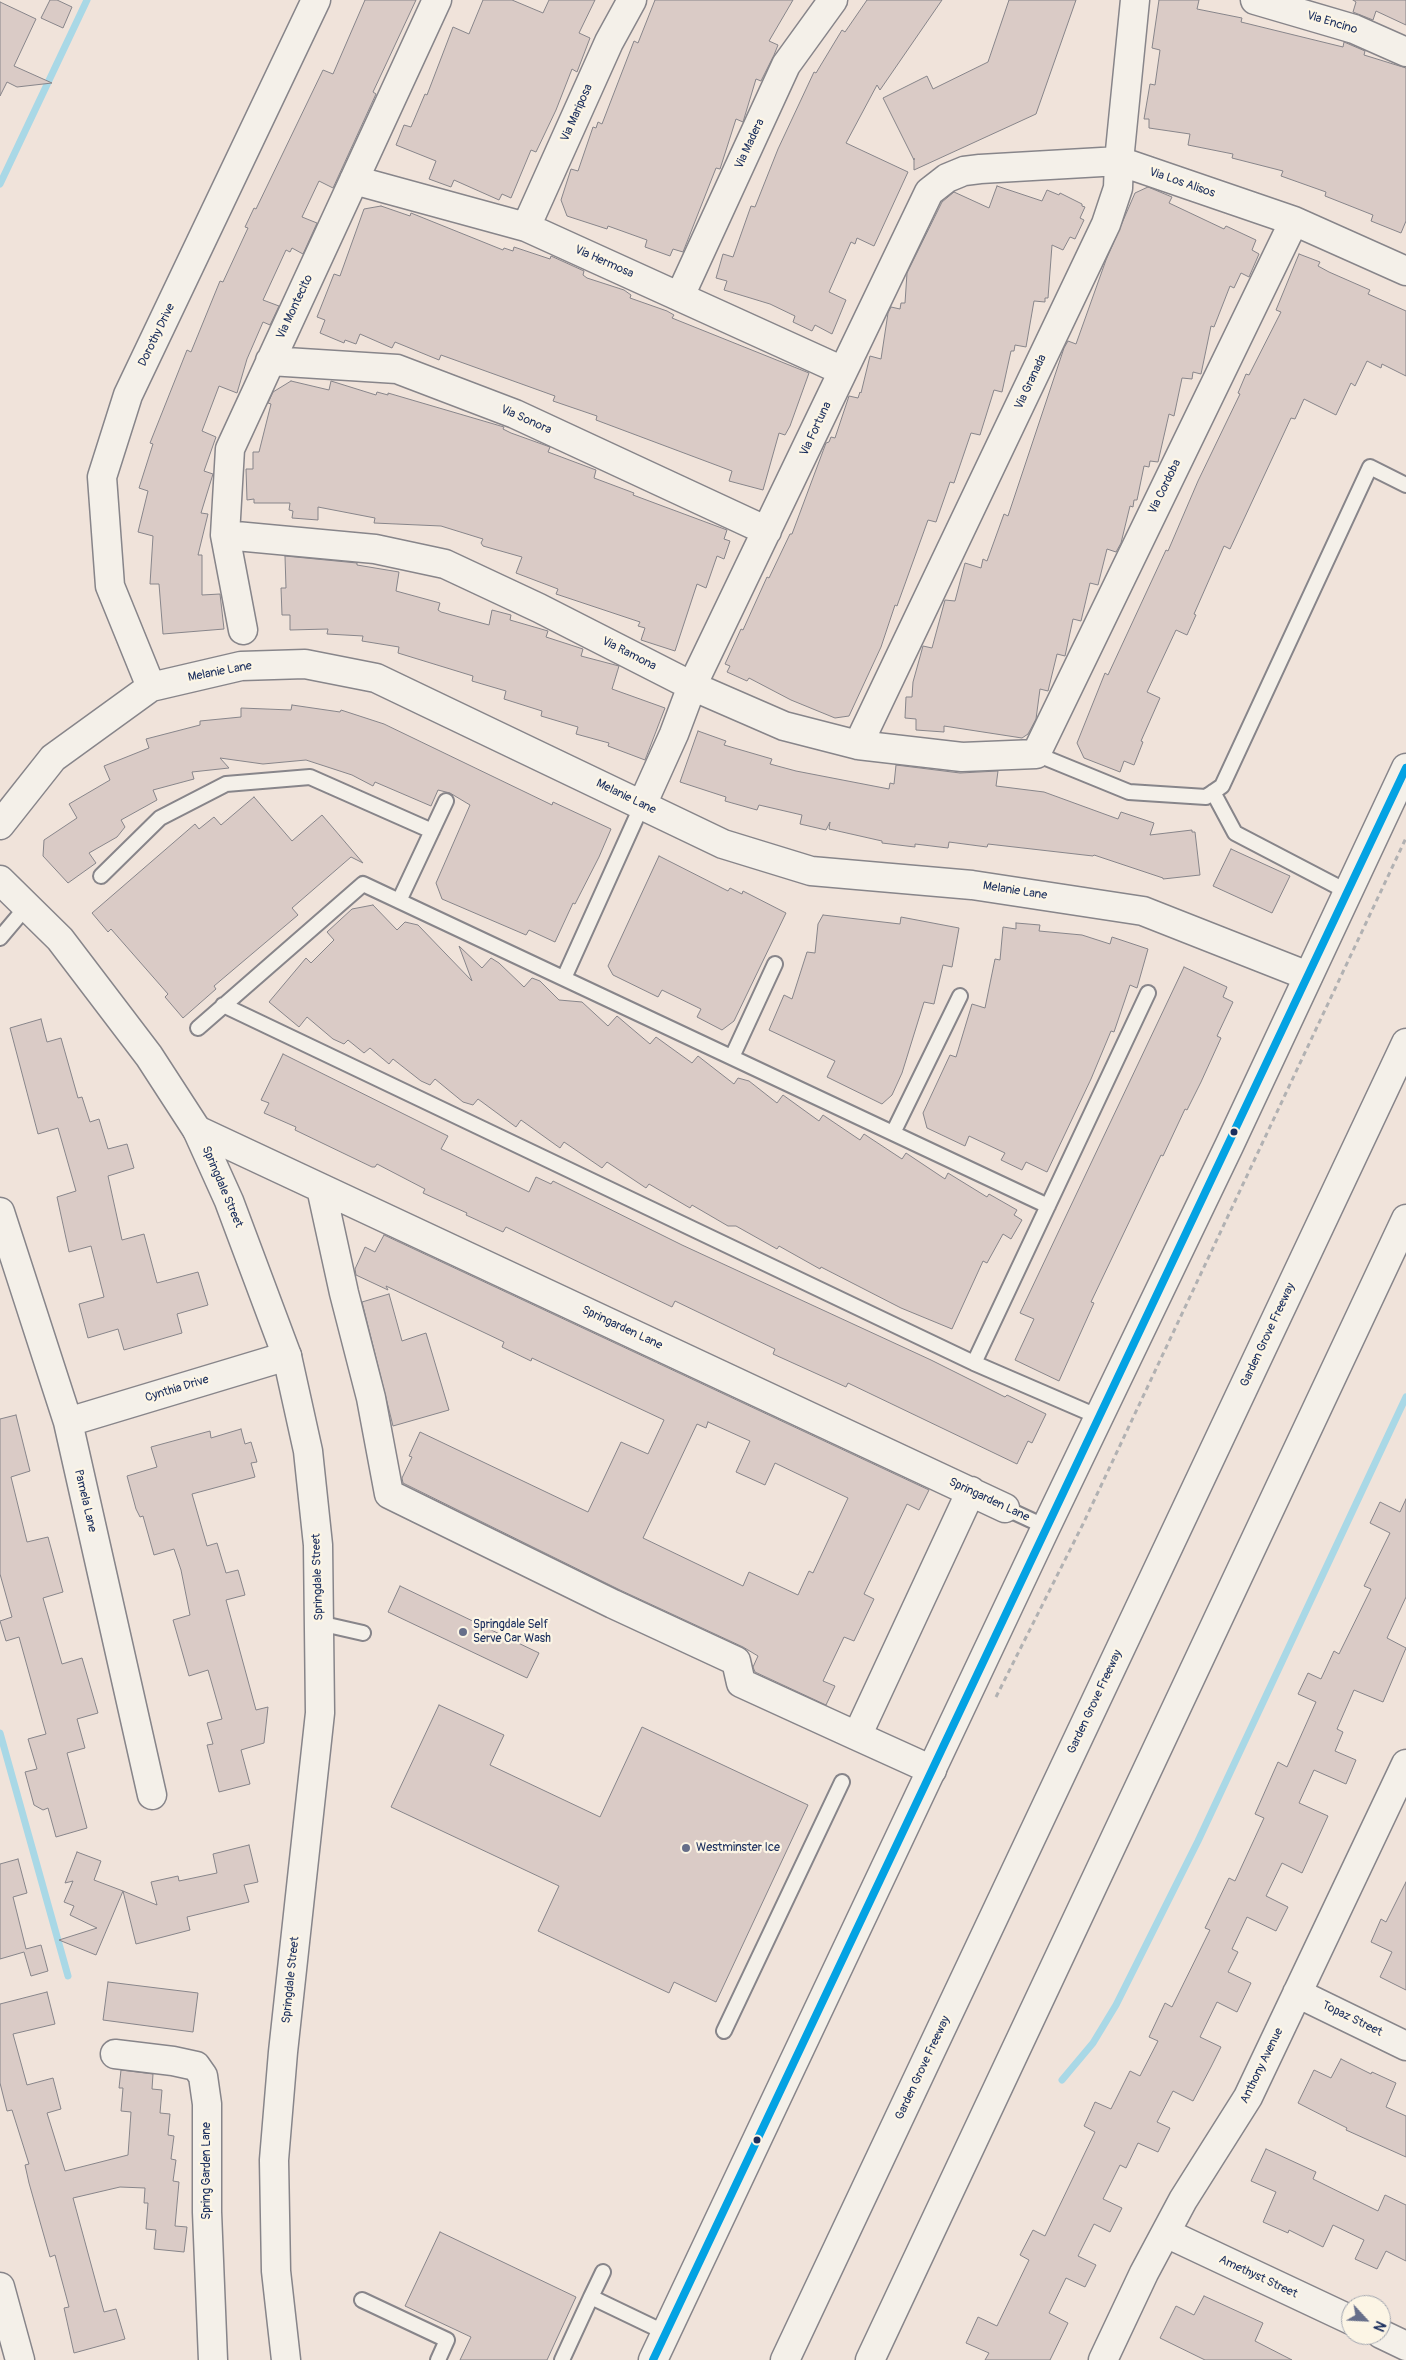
<!DOCTYPE html>
<html>
<head>
<meta charset="utf-8">
<style>
	body { margin:0 }
	#map { position:relative; width:1406px; height:2360px; overflow:hidden; background:#f0e3da; font-family:Pangolin,sans-serif }
	canvas { display:block }
	.north { position:absolute; left:1341px; top:2295px; width:50px; height:50px; box-sizing:border-box; background:#fcf5e5; border:1px solid #a2a6af; border-radius:50%; rotate:115deg; font-size:14px; font-weight:700; line-height:20px; text-align:center; color:#1b2f5e }
	.north::after { content:''; display:block; margin:auto; width:18px; height:22px; background:#666e89; clip-path:polygon(50% 0,100% 100%,50% 72%,0 100%) }
</style>
</head>
<body>
<div id="map">
<canvas width="1406" height="2360"></canvas>
<div class="north">N</div>
</div>
<script>
const context = document.querySelector('canvas').getContext('2d');
context.lineJoin = 'round';
function poly(rows) {
  const path = new Path2D();
  for (const r of rows) {
    path.moveTo(r[0], r[1]);
    for (let i = 2; i < r.length; i += 2) path.lineTo(r[i], r[i + 1]);
  }
  return path;
}
function stroke(path, color, width, dash) {
  context.strokeStyle = color;
  context.lineWidth = width;
  context.lineCap = dash ? 'butt' : 'round';
  context.setLineDash(dash || []);
  context.stroke(path);
}
function fillPath(path, color) {
  context.fillStyle = color;
  context.fill(path, 'evenodd');
}
function label(font, color, halo, rows, align = 'center') {
  context.font = font + ' Pangolin,sans-serif';
  context.lineWidth = 4.5;
  context.setLineDash([]);
  context.textBaseline = 'middle';
  context.strokeStyle = halo;
  context.fillStyle = color;
  for (const [text, x, y, turn = 0] of rows) {
    context.save();
    context.translate(x, y);
    context.rotate((+turn || 0) * Math.PI / 180);
    context.textAlign = isNaN(turn) ? turn : align;
    if (halo) context.strokeText(text, 0, 0);
    context.fillText(text, 0, 0);
    context.restore();
  }
}
stroke(poly([
	[0,184,87,0],
	[0,1733,68,1976],
	[1062,2080,1093,2043,1116,2005,1198,1841,1406,1397]
]), '#a9d8e6', 7);
const building = poly([
	[50,0,57,0,72,7,63,28,41,18,50,0],
	[365,0,416,0,373,92,376,94,333,188,319,181,302,217,317,223,303,254,292,248,290,252,286,250,263,300,279,306,270,325,263,322,247,359,237,393,219,386,202,431,216,437,204,471,213,474,201,513,208,514,198,555,202,555,202,595,220,594,224,629,163,634,159,584,150,584,153,536,138,532,148,491,139,488,153,444,150,443,187,350,191,352,220,281,223,282,248,228,245,227,254,208,256,209,323,70,333,74,365,0],
	[483,0,512,0,543,13,549,0,595,0,579,33,590,38,577,72,572,69,556,110,536,152,531,150,511,198,502,194,499,200,454,180,451,187,429,179,436,161,396,145,404,125,411,127,425,94,427,95,453,27,469,34,483,0],
	[655,0,793,0,769,41,778,45,774,55,761,81,756,79,743,122,736,119,720,169,716,168,683,252,673,249,670,256,645,247,647,240,608,226,607,229,567,216,561,200,571,169,578,171,593,127,596,128,598,122,602,124,634,41,638,43,655,0],
	[867,0,942,0,880,90,877,85,846,143,908,172,874,246,857,238,855,244,851,242,829,292,846,300,832,334,815,325,812,331,793,322,795,316,770,304,724,290,727,281,716,278,723,254,733,257,751,206,755,207,778,149,814,72,816,73,842,30,845,32,867,0],
	[1009,0,1076,0,1036,114,914,170,914,158,914,160,883,98,927,76,933,89,988,62,1009,0],
	[1159,0,1199,0,1197,9,1242,18,1241,22,1343,47,1344,42,1365,51,1364,55,1406,68,1406,221,1401,233,1371,221,1373,215,1325,196,1326,192,1281,176,1283,171,1232,158,1233,154,1188,145,1190,134,1149,128,1149,119,1144,119,1150,84,1155,85,1160,50,1152,48,1159,0],
	[1353,0,1406,0,1406,25,1376,11,1373,20,1353,12,1356,2,1353,0],
	[0,2,36,19,14,66,52,83,17,87,7,82,0,96,0,2],
	[997,186,1042,201,1047,190,1059,195,1060,193,1082,204,1082,206,1085,207,1080,218,1084,220,1075,239,1070,237,1063,250,1052,245,1048,298,1045,298,1045,302,1034,301,1026,347,1015,345,1014,351,1011,351,1002,392,994,390,980,435,971,433,954,483,950,482,936,522,928,520,897,606,895,605,881,647,849,716,835,718,791,700,749,678,747,681,727,672,730,666,725,664,741,629,743,630,767,577,769,578,790,534,792,534,826,443,829,442,831,437,835,438,849,396,858,398,860,392,861,393,870,356,881,359,888,313,891,307,900,309,901,303,905,303,907,273,942,202,954,192,989,208,997,186],
	[1148,187,1172,197,1169,203,1224,229,1226,226,1256,240,1252,250,1259,254,1249,277,1241,273,1234,288,1230,286,1214,327,1211,326,1201,374,1193,372,1192,379,1182,378,1174,416,1169,414,1158,462,1150,461,1149,467,1144,466,1137,500,1134,500,1133,507,1130,506,1121,543,1116,552,1107,549,1098,585,1090,583,1081,621,1073,619,1065,656,1057,654,1048,691,1040,689,1036,719,1028,734,1022,738,944,726,944,732,916,730,916,719,905,718,906,697,912,697,913,682,923,646,932,648,945,600,955,601,965,563,981,568,983,559,987,561,1004,514,1008,516,1064,348,1068,341,1076,344,1106,260,1135,193,1148,187],
	[381,206,410,216,411,213,503,250,504,248,513,251,514,247,550,259,551,256,584,271,583,275,587,278,624,290,631,295,630,298,667,311,674,315,672,318,809,373,790,426,785,435,779,433,763,490,729,481,732,471,596,420,597,416,553,401,555,396,441,355,439,360,395,342,392,348,360,334,356,344,345,340,344,343,320,333,325,320,317,317,334,274,340,276,364,209,381,206],
	[1299,254,1320,262,1318,266,1329,272,1370,290,1368,294,1406,311,1406,376,1382,364,1381,368,1367,361,1355,386,1351,383,1336,415,1304,399,1295,419,1291,418,1230,549,1224,546,1194,614,1196,615,1187,635,1176,630,1147,692,1160,698,1141,741,1143,742,1134,765,1124,761,1120,772,1084,758,1077,743,1105,673,1108,675,1166,550,1168,551,1198,481,1240,394,1238,393,1246,374,1249,375,1281,312,1276,310,1299,254],
	[291,381,329,390,331,381,376,395,377,392,388,395,388,393,504,427,503,429,511,433,550,447,548,452,596,470,594,478,634,493,633,495,727,530,724,539,730,541,724,559,717,556,706,588,697,584,675,651,641,640,645,628,638,626,640,622,556,594,558,589,516,573,522,557,483,546,481,543,483,539,441,526,374,523,375,518,318,507,318,520,292,518,293,511,289,510,290,503,254,503,254,499,247,500,246,469,253,469,253,452,259,452,271,404,268,403,273,392,291,381],
	[285,556,357,563,357,565,399,572,396,591,440,603,438,610,441,612,489,625,492,610,511,615,510,620,548,631,546,637,583,649,581,656,619,666,612,689,665,708,645,760,608,746,609,743,576,734,578,727,541,716,542,711,504,699,506,691,472,681,473,676,398,653,399,647,362,641,363,636,327,634,328,629,290,630,290,615,282,615,281,588,286,588,285,556],
	[292,705,340,712,341,710,384,724,552,805,553,802,611,829,599,857,575,904,573,903,555,942,529,930,526,935,442,899,436,883,470,805,450,793,438,790,431,806,375,782,373,786,352,775,306,760,263,764,220,758,229,768,192,772,194,779,153,790,157,800,121,820,125,827,117,837,89,853,96,863,68,883,43,856,44,840,77,818,69,804,110,780,104,766,149,748,146,739,200,725,200,721,241,717,241,708,291,710,292,705],
	[698,731,726,741,724,745,772,759,770,764,796,771,889,789,890,783,894,784,896,765,960,773,998,771,996,786,1044,792,1118,819,1121,812,1154,823,1150,835,1192,830,1192,832,1195,832,1200,875,1163,879,1163,878,1094,855,1093,856,988,844,987,847,949,842,948,848,915,844,915,847,882,843,882,841,829,829,830,822,826,830,800,824,802,815,759,805,757,810,725,801,726,797,680,782,698,731],
	[254,797,292,841,322,815,363,863,351,857,292,908,298,915,214,986,216,989,183,1018,165,997,168,994,111,929,108,932,92,913,195,824,199,829,214,817,221,825,254,797],
	[1231,849,1290,876,1272,913,1213,886,1231,849],
	[659,856,728,891,730,888,742,894,743,891,786,913,734,1021,722,1030,697,1017,701,1009,662,990,658,997,613,975,608,966,659,856],
	[373,905,397,930,405,922,418,925,472,981,459,946,482,968,491,958,499,963,524,987,532,978,540,981,559,1000,582,1002,608,1026,617,1016,650,1044,656,1037,692,1063,698,1056,734,1084,738,1078,749,1081,777,1103,783,1095,819,1121,823,1115,860,1140,864,1134,902,1159,906,1153,945,1179,948,1173,987,1197,989,1194,1017,1210,1014,1215,1022,1220,1011,1239,1003,1234,987,1263,983,1261,952,1329,901,1308,821,1267,820,1269,779,1246,777,1249,736,1226,728,1226,692,1205,690,1208,649,1184,646,1188,607,1162,602,1168,564,1142,560,1148,521,1120,516,1127,478,1099,473,1105,463,1102,435,1079,430,1085,421,1081,393,1059,389,1064,370,1048,364,1053,348,1040,344,1044,333,1039,307,1017,299,1027,269,1002,306,958,311,963,334,940,327,932,352,909,373,905],
	[823,915,900,924,901,917,959,928,952,967,943,965,934,1004,924,1002,902,1073,892,1095,882,1104,827,1077,835,1061,769,1030,784,995,792,999,807,952,815,953,818,924,823,915],
	[1016,923,1040,925,1039,931,1082,935,1110,944,1112,937,1148,949,1137,988,1130,985,1114,1032,1111,1031,1091,1079,1047,1172,1026,1162,1022,1170,1001,1160,1005,1153,969,1136,965,1146,927,1128,923,1113,950,1055,956,1057,972,1004,985,1008,995,959,1000,960,1003,927,1016,929,1016,923],
	[1184,967,1227,987,1223,997,1233,1002,1217,1036,1221,1038,1201,1082,1187,1110,1185,1109,1163,1156,1161,1155,1091,1302,1094,1303,1059,1381,1015,1360,1034,1319,1020,1313,1184,967],
	[41,1019,47,1042,61,1038,78,1098,82,1097,90,1122,99,1119,108,1149,127,1144,134,1168,108,1176,122,1240,144,1234,157,1283,198,1272,208,1305,177,1314,182,1333,124,1350,118,1329,88,1338,79,1304,104,1297,91,1246,69,1252,57,1197,76,1191,58,1128,38,1134,10,1028,41,1019],
	[283,1054,448,1136,441,1149,529,1192,536,1177,551,1184,553,1181,682,1245,931,1360,1005,1397,1007,1395,1046,1414,1032,1443,1028,1441,1017,1464,848,1383,846,1387,773,1354,775,1349,675,1301,672,1307,506,1227,503,1232,466,1215,467,1213,423,1193,425,1189,377,1164,375,1167,372,1167,295,1130,296,1127,264,1113,269,1103,261,1100,283,1054],
	[384,1235,929,1490,919,1510,907,1504,864,1594,874,1599,854,1641,844,1637,823,1681,835,1686,826,1705,755,1672,753,1667,758,1656,743,1647,620,1590,403,1483,402,1478,412,1457,409,1456,420,1432,588,1512,621,1442,648,1454,664,1420,532,1358,531,1361,502,1347,504,1342,386,1286,388,1290,356,1275,355,1269,365,1247,375,1252,384,1235],
	[708,1422,750,1441,736,1472,765,1485,775,1463,848,1498,813,1573,809,1571,798,1595,749,1572,743,1586,643,1538,697,1424,706,1428,708,1422],
	[389,1294,402,1341,426,1333,449,1410,393,1426,362,1302,389,1294],
	[16,1415,30,1471,11,1477,27,1542,48,1537,63,1592,43,1598,62,1664,82,1658,98,1713,77,1719,85,1748,67,1753,87,1828,56,1837,48,1808,43,1810,34,1805,25,1772,37,1769,28,1739,46,1734,19,1637,6,1641,0,1621,12,1617,0,1574,0,1419,16,1415],
	[241,1429,245,1444,251,1442,257,1462,251,1463,255,1477,192,1494,207,1546,217,1543,226,1573,238,1570,245,1595,226,1600,256,1710,268,1707,264,1743,241,1750,250,1784,219,1792,207,1745,213,1744,207,1723,222,1719,208,1670,189,1676,173,1620,190,1615,181,1570,174,1549,154,1555,143,1516,140,1517,136,1509,127,1476,157,1467,151,1447,210,1431,211,1438,241,1429],
	[1406,1499,1406,1597,1387,1638,1406,1648,1383,1702,1354,1690,1337,1729,1343,1732,1335,1751,1356,1760,1346,1784,1314,1770,1299,1803,1328,1816,1302,1873,1282,1863,1266,1896,1288,1907,1276,1931,1247,1917,1232,1949,1238,1952,1228,1972,1251,1983,1237,2012,1217,2002,1200,2037,1221,2047,1211,2067,1193,2101,1173,2091,1157,2122,1170,2128,1158,2152,1138,2143,1126,2168,1120,2165,1103,2199,1122,2208,1110,2232,1094,2224,1078,2256,1096,2265,1085,2287,1066,2278,1049,2313,1068,2323,1050,2360,985,2360,989,2353,966,2343,978,2317,997,2326,1029,2260,1020,2255,1033,2230,1045,2236,1095,2132,1084,2126,1095,2102,1111,2109,1130,2071,1140,2076,1158,2041,1149,2037,1165,2003,1172,2007,1210,1930,1205,1928,1229,1878,1235,1881,1264,1818,1255,1814,1278,1762,1287,1767,1316,1702,1298,1694,1308,1673,1321,1679,1334,1651,1339,1654,1371,1589,1364,1586,1390,1533,1370,1523,1380,1502,1400,1512,1406,1499],
	[400,1586,539,1653,527,1678,388,1612,400,1586],
	[439,1705,504,1735,490,1765,600,1817,642,1727,808,1805,716,2002,674,1982,669,1993,538,1931,559,1886,391,1807,439,1705],
	[249,1845,258,1882,244,1885,249,1902,187,1917,190,1930,136,1944,123,1891,157,1905,151,1882,178,1876,179,1881,217,1873,213,1854,249,1845],
	[77,1852,101,1861,94,1880,123,1891,96,1955,59,1940,97,1928,70,1915,74,1906,64,1902,73,1881,65,1883,77,1852],
	[18,1859,27,1893,13,1897,26,1949,41,1945,48,1971,31,1976,24,1952,0,1959,0,1864,18,1859],
	[1406,1882,1406,1990,1380,1977,1392,1952,1371,1942,1381,1919,1386,1922,1406,1882],
	[108,1982,198,1993,193,2032,103,2020,108,1982],
	[47,1992,55,2024,13,2034,27,2085,53,2078,61,2109,47,2113,65,2171,128,2155,131,2112,121,2111,123,2088,119,2088,121,2070,153,2074,152,2089,162,2090,160,2113,170,2114,168,2135,174,2136,171,2159,176,2160,173,2181,179,2182,175,2226,187,2227,184,2252,154,2249,156,2230,146,2229,148,2203,144,2203,145,2188,120,2187,73,2198,104,2312,116,2309,125,2339,74,2353,64,2308,69,2307,55,2255,50,2257,29,2183,25,2165,29,2164,12,2110,7,2111,0,2083,0,2004,47,1992],
	[1341,2059,1371,2074,1372,2072,1396,2083,1386,2107,1406,2116,1406,2157,1346,2130,1347,2128,1298,2103,1314,2070,1331,2078,1341,2059],
	[1266,2149,1316,2172,1313,2179,1378,2211,1385,2195,1406,2205,1406,2261,1386,2251,1377,2269,1355,2259,1364,2240,1333,2225,1323,2247,1289,2230,1288,2233,1263,2222,1276,2192,1251,2181,1266,2149],
	[440,2232,576,2297,547,2360,460,2360,471,2337,405,2306,440,2232],
	[1204,2296,1263,2323,1255,2341,1292,2360,1205,2360,1160,2338,1176,2306,1194,2315,1204,2296]
]);
fillPath(building, '#dacbc6');
stroke(building, '#87858a', 1);
const service = poly([
	[1036,754,1129,792,1206,797,1222,786,1370,467,1406,485],
	[1213,792,1235,833,1348,892],
	[101,876,160,818,226,784,310,777,432,831],
	[399,901,446,801],
	[0,938,27,906],
	[564,978,642,805],
	[223,1005,974,1363,1148,993],
	[198,1028,363,884,1048,1206],
	[732,1057,775,964],
	[893,1133,960,996],
	[974,1363,1099,1417],
	[1005,1508,1046,1527],
	[319,1623,363,1633],
	[724,2031,842,1782],
	[591,2297,603,2272],
	[362,2300,447,2340,438,2360],
	[562,2360,591,2297,666,2333]
]);
const minor = poly([
	[1255,0,1354,29,1406,52],
	[354,180,526,227,843,371],
	[526,227,609,42,632,0],
	[680,296,786,65,833,0],
	[270,361,397,369,515,414,767,531],
	[225,535,375,549,445,564,539,608,692,686,784,726,858,745,962,757,1036,754,1294,221],
	[243,630,225,535,230,449,437,0],
	[151,687,110,586,102,477,128,395,316,0],
	[858,745,1106,224,1118,188,1119,161,1135,0],
	[642,805,674,734,692,686,929,192,947,178,964,171,980,169,1119,161,1294,221,1406,271],
	[0,825,53,758,151,687,241,666,305,664,376,678,723,844,811,871,972,885,1143,911,1308,976],
	[197,1130,1005,1508],
	[321,1188,344,1293,371,1398,389,1494,613,1604,736,1661,741,1683,857,1736],
	[0,1212,68,1422,152,1795],
	[68,1422,287,1356],
	[932,1770,857,1736,971,1491],
	[1297,1993,1406,2046],
	[115,2054,173,2061,196,2066,203,2076,207,2104,207,2212,213,2360],
	[1166,2233,1351,2320],
	[0,2287,20,2360],
	[1381,2334,1406,2346],
	[1103,2360,1144,2273,1183,2200,1248,2097,1406,1764]
]);
const secondary = poly([
	[0,880,60,939,149,1056,197,1130,229,1201,287,1356,308,1451,318,1545,320,1713,283,2052,274,2160,276,2271,286,2360],
	[653,2360,1046,1527,1229,1146,1406,768]
]);
const motorway = poly([
	[785,2360,1406,1043],
	[870,2360,1406,1219]
]);
stroke(service, '#87858a', 18);
stroke(minor, '#87858a', 31);
stroke(secondary, '#87858a', 31);
stroke(motorway, '#87858a', 31);
stroke(poly([
	[996,1697,1083,1524,1406,838]
]), '#b1b1b2', 3, [5, 4]);
stroke(service, '#f4f0e9', 14);
stroke(minor, '#f4f0e9', 28);
stroke(secondary, '#f4f0e9', 28);
stroke(motorway, '#f4f0e9', 28);
stroke(poly([
	[653,2360,1406,768]
]), '#03a2e3', 8);
for (const [x, y, r, color] of [
	[1234,1132,4.5,"#1b2f5e"],
	[463,1632,5,"#666e89"],
	[686,1848,5,"#666e89"],
	[757,2140,4.5,"#1b2f5e"]
]) {
  const dot = new Path2D();
  dot.arc(x, y, r, 0, 2 * Math.PI);
  context.fillStyle = color;
  context.fill(dot);
  stroke(dot, '#fcf5e5', 2);
}
label('12px', '#1b2f5e', '#fcf5e5', [
	["Via Encino",1332,23,17],
	["Via Mariposa",577,113,-66],
	["Via Madera",750,144,-65],
	["Via Los Alisos",1182,183,19],
	["Via Hermosa",604,262,24],
	["Via Montecito",295,307,-65],
	["Dorothy Drive",157,335,-64],
	["Via Granada",1031,382,-65],
	["Via Sonora",526,420,24],
	["Via Fortuna",816,429,-65],
	["Via Cordoba",1165,487,-64],
	["Via Ramona",629,654,27],
	["Melanie Lane",220,672,-11],
	["Melanie Lane",626,797,26],
	["Melanie Lane",1015,891,9],
	["Springdale Street",222,1187,67],
	["Springarden Lane",622,1328,25],
	["Garden Grove Freeway",1268,1335,-65],
	["Cynthia Drive",177,1389,-17],
	["Springarden Lane",989,1500,25],
	["Pamela Lane",85,1501,77],
	["Springdale Street",318,1577,-92],
	["Garden Grove Freeway",1095,1702,-65],
	["Springdale Street",291,1980,-84],
	["Topaz Street",1352,2019,26],
	["Anthony Avenue",1262,2066,-64],
	["Garden Grove Freeway",923,2068,-65],
	["Spring Garden Lane",207,2171,-90],
	["Amethyst Street",1258,2277,25]
]);
label('12px', '#1b2f5e', '#fcf5e5', [
	["Springdale Self",473,1625],
	["Serve Car Wash",473,1639],
	["Westminster Ice",696,1848]
], 'left');
</script>
</body>
</html>
